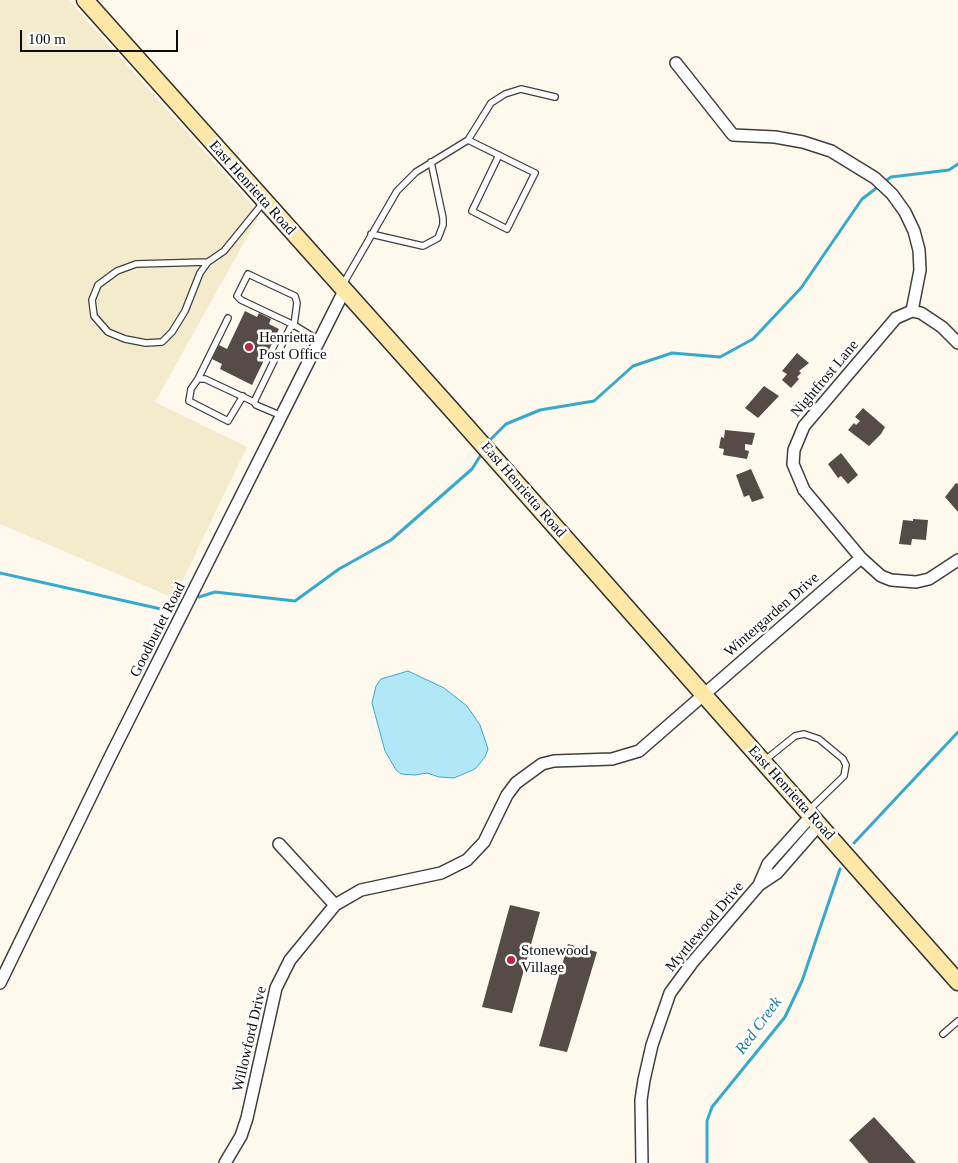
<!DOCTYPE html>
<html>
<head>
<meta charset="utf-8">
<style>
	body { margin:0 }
	#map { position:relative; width:958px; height:1163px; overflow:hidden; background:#fff8ec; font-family:Georgia,serif }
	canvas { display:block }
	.scale { position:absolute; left:20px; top:30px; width:158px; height:22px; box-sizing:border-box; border:2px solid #0c0c0c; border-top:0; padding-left:6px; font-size:15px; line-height:18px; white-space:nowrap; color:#0c0c0c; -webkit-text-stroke:4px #fff; paint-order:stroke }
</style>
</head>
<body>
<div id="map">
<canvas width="958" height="1163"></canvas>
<div class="scale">100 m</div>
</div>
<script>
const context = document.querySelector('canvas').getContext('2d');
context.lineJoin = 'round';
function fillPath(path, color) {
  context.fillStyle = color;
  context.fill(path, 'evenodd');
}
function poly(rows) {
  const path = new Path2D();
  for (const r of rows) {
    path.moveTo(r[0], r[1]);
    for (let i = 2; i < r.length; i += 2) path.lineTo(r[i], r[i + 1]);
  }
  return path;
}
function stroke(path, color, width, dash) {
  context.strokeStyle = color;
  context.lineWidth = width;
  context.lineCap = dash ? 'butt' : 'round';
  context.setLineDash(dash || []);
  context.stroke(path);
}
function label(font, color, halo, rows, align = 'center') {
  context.font = font + ' Georgia,serif';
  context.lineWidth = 5;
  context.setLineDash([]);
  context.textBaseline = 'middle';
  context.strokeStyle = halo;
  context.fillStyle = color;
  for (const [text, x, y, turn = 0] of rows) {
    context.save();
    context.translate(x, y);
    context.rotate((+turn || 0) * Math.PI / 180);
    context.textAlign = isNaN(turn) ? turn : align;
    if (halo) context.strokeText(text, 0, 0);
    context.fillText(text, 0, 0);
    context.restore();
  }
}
fillPath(poly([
	[0,0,69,0,260,214,155,402,247,447,174,598,0,524]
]), '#f4ebcc');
const water = poly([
	[408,671,444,688,467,706,480,725,488,749,485,757,475,769,454,778,439,777,427,773,415,775,401,774,396,770,385,751,372,703,376,686,381,679,408,671]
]);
fillPath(water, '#b1e7f6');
stroke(water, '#37a9cd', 1);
stroke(poly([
	[487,443,506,424,540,410,594,401,633,366,672,353,720,357,753,339,801,288,862,199,891,177,949,170,958,164],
	[0,573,161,609,179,604],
	[199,597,215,592,295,601,339,569,391,540,472,469,482,453],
	[854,843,958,732],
	[707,1163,707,1121,712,1107,785,1017,802,981,840,869]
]), '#37a9cd', 3);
fillPath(poly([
	[245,311,257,317,259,313,271,319,269,324,279,329,252,385,220,369,222,364,212,359,219,345,227,349],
	[797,353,809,363,799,371,801,373,797,377,799,379,791,388,782,380,787,374,782,371],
	[764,386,779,396,758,418,745,408],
	[863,408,885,427,881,434,869,446,848,430,854,423,856,425,860,421,855,417],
	[725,430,755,433,752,445,745,444,745,450,749,451,747,459,723,455,724,449,719,448,721,437,724,438],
	[841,453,858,475,848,484,841,476,838,478,828,464],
	[751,469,764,498,752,502,749,495,744,497,736,475],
	[956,483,958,484,958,512,945,497],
	[913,519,928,520,926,540,912,539,911,545,899,544,903,520,913,521],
	[510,905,540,912,512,1013,482,1007],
	[568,944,597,952,567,1052,539,1046],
	[874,1117,916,1163,869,1163,849,1140]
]), '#554c49');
const service = poly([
	[468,140,491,103,505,94,521,89,555,97],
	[371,234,423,246,438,238,443,225,443,218,431,162],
	[208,262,136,264,117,271,98,285,92,300,94,316,108,332,125,339,146,343,162,342,172,332,185,311,200,273,208,262,224,251,263,203],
	[342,286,397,191,416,172,468,140,535,173,507,229,472,211,499,155],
	[198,379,228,318],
	[243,396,228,421,189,401,191,389,198,379,205,379,254,402,256,405,282,416],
	[254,402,290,328,294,325,297,303,295,296,248,274,237,296,241,300,294,325,320,341],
	[764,761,795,736,804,734,819,739,843,759,846,765,844,776,809,810],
	[943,1034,958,1021]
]);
const minor = poly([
	[676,63,733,135,775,137,803,142,831,151,875,178,892,194,905,212,914,231,919,250,920,270,912,311],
	[958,343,942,327,921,313,912,311,896,318,804,426,794,450,793,464,804,490,861,558,881,576,891,580,916,582,929,579,958,560],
	[279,844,335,905],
	[759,885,768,864,811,816],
	[0,983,109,759,344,291],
	[225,1163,241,1136,247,1118,276,988,290,960,335,905,361,890,441,873,467,860,484,842,507,795,516,783,542,764,554,761,612,759,639,751,861,558],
	[642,1163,641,1100,644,1080,652,1045,670,993,692,963,759,885,777,873,819,825]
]);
const secondary = poly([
	[85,0,459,418,958,982]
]);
stroke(service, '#3f3f3f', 8);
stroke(minor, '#3f3f3f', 14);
stroke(secondary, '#2e2e2e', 19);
stroke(service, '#fff', 5.5);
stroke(minor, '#fff', 11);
stroke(secondary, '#ffe7a7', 16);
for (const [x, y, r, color] of [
	[249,347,5,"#bd2443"],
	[511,960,5,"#bd2443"]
]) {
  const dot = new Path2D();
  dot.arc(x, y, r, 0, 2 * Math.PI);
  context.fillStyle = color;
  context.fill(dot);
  stroke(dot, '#fff', 2);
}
label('15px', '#0c0c0c', '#fff', [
	["East Henrietta Road",252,188,48],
	["Nightfrost Lane",825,379,-50],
	["East Henrietta Road",523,490,49],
	["Wintergarden Drive",772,615,-41],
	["Goodburlet Road",158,630,-63],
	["East Henrietta Road",791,793,48],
	["Myrtlewood Drive",705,927,-50],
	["Willowford Drive",250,1039,-77]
]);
label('15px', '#0c0c0c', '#fff', [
	["Henrietta",259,338],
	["Post Office",259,355],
	["Stonewood",521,951],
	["Village",521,968]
], 'left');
label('italic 16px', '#16789e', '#fff', [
	["Red Creek",759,1026,-54]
]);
</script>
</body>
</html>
